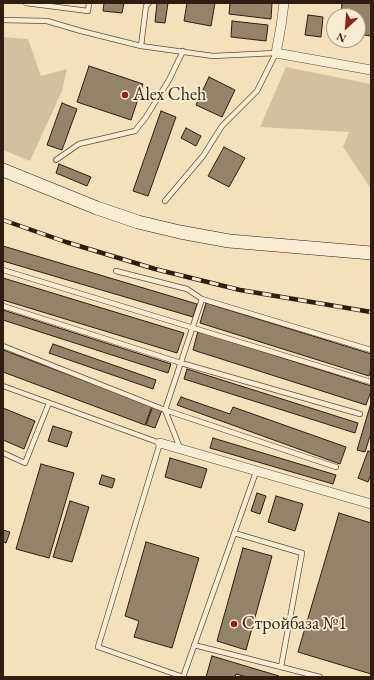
<!DOCTYPE html>
<html>
<head>
<meta charset="utf-8">
<style>
	body { margin:0 }
	#map { position:relative; width:374px; height:680px; overflow:hidden; background:#f4e1bc; font-family:"EB Garamond",serif }
	canvas { display:block }
	.frame { position:absolute; inset:0; border:4px solid #2f1d10; pointer-events:none }
	.north { position:absolute; left:326px; top:8px; width:40px; height:40px; box-sizing:border-box; background:#f8ecd3; border:1px solid #a89985; border-radius:50%; rotate:206deg; font-size:11px; font-weight:700; line-height:16px; text-align:center; color:#2f1d10 }
	.north::after { content:''; display:block; margin:auto; width:14px; height:18px; background:#8f2418; clip-path:polygon(50% 0,100% 100%,50% 72%,0 100%) }
</style>
</head>
<body>
<div id="map">
<canvas width="374" height="680"></canvas>
<div class="frame"></div>
<div class="north">N</div>
</div>
<script>
const context = document.querySelector('canvas').getContext('2d');
context.lineJoin = 'round';
function fillPath(path, color) {
  context.fillStyle = color;
  context.fill(path, 'evenodd');
}
function poly(rows) {
  const path = new Path2D();
  for (const r of rows) {
    path.moveTo(r[0], r[1]);
    for (let i = 2; i < r.length; i += 2) path.lineTo(r[i], r[i + 1]);
  }
  return path;
}
function stroke(path, color, width, dash) {
  context.strokeStyle = color;
  context.lineWidth = width;
  context.lineCap = dash ? 'butt' : 'round';
  context.setLineDash(dash || []);
  context.stroke(path);
}
function label(font, color, halo, rows, align = 'center') {
  context.font = font + ' "EB Garamond",serif';
  context.lineWidth = 3.5;
  context.setLineDash([]);
  context.textBaseline = 'middle';
  context.strokeStyle = halo;
  context.fillStyle = color;
  for (const [text, x, y, turn = 0] of rows) {
    context.save();
    context.translate(x, y);
    context.rotate((+turn || 0) * Math.PI / 180);
    context.textAlign = isNaN(turn) ? turn : align;
    if (halo) context.strokeText(text, 0, 0);
    context.fillText(text, 0, 0);
    context.restore();
  }
}
fillPath(poly([
	[3,37,28,39,41,76,67,69,62,91,30,161,3,150],
	[286,67,371,84,371,189,343,147,349,132,260,127]
]), '#d3c09f');
const building = poly([
	[104,3,124,3,122,13,103,11,104,3],
	[157,3,168,3,165,23,155,22,157,3],
	[187,3,215,3,211,26,184,21,187,3],
	[230,3,272,3,271,19,229,14,230,3],
	[342,3,371,3,371,36,358,34,358,16,341,16,342,3],
	[308,15,323,17,321,37,305,35,308,15],
	[232,21,268,25,266,41,231,37,232,21],
	[89,66,143,84,131,120,77,102,89,66],
	[209,77,235,90,222,117,196,105,209,77],
	[62,103,77,109,62,150,47,145,62,103],
	[161,111,176,117,148,196,133,191,161,111],
	[186,128,201,136,196,146,181,138,186,128],
	[224,147,245,158,229,187,208,176,224,147],
	[59,164,91,177,87,186,56,173,59,164],
	[3,246,197,304,193,317,3,261,3,246],
	[3,278,184,333,177,353,3,300,3,278],
	[206,303,371,354,371,369,369,376,200,323,206,303],
	[3,310,171,364,168,373,3,320,3,310],
	[198,331,371,386,371,391,366,405,193,350,198,331],
	[53,344,156,380,153,389,49,353,53,344],
	[3,350,152,406,145,425,3,372,3,350],
	[187,369,358,423,355,433,184,379,187,369],
	[181,397,230,414,233,407,346,447,340,464,177,405,181,397],
	[371,403,371,433,365,452,357,450,371,403],
	[153,406,162,410,155,428,146,425,153,406],
	[3,408,35,421,24,449,3,440,3,408],
	[53,426,72,432,67,447,48,441,53,426],
	[213,438,336,475,333,484,210,448,213,438],
	[368,451,371,452,371,474,368,482,358,478,368,451],
	[170,458,207,469,201,488,165,477,170,458],
	[41,464,74,473,49,558,16,549,41,464],
	[102,475,115,479,112,488,99,484,102,475],
	[257,493,266,496,260,514,251,511,257,493],
	[276,496,303,504,295,531,268,522,276,496],
	[70,501,89,507,72,562,53,557,70,501],
	[339,513,371,523,371,674,298,652,339,513],
	[3,530,10,532,6,543,3,542,3,530],
	[146,542,199,558,172,648,134,637,139,621,125,616,146,542],
	[243,548,272,556,246,650,217,641,243,548],
	[212,656,279,676,278,677,247,677,236,674,235,677,206,677,212,656]
]);
fillPath(building, '#958369');
stroke(building, '#2f1d10', 1);
const lane = poly([
	[26,3,88,11,89,3],
	[3,20,47,21,81,31,141,46,213,56,276,53,257,91,222,126,203,156,165,201],
	[141,46,146,6,149,3],
	[56,160,79,144,135,131,146,117,169,80,183,51],
	[3,270,371,382],
	[116,271,187,289,202,299],
	[3,306,181,363,360,414],
	[3,346,165,410,336,467],
	[3,386,160,443,98,647,183,677,256,472],
	[180,448,165,410,202,299,371,350],
	[3,453,25,463,49,403],
	[194,645,281,667,302,553,234,533],
	[281,667,320,677]
]);
const street = poly([
	[284,3,281,26,276,53,371,70],
	[160,443,371,504]
]);
const secondary = poly([
	[3,170,97,208,138,222,180,232,229,241,371,253]
]);
stroke(lane, '#604e3b', 6);
stroke(street, '#604e3b', 10);
stroke(secondary, '#2f1d10', 14);
stroke(lane, '#f8ecd3', 4.5);
stroke(street, '#f8ecd3', 9);
stroke(secondary, '#f8ecd3', 13);
const rail = poly([
	[3,220,66,242,155,269,240,290,371,312]
]);
stroke(rail, '#2f1d10', 4.5);
stroke(rail, '#f8ecd3', 3, [9]);
for (const [x, y, r, color] of [
	[125,95,4,"#8f2418"],
	[234,624,4,"#8f2418"]
]) {
  const dot = new Path2D();
  dot.arc(x, y, r, 0, 2 * Math.PI);
  context.fillStyle = color;
  context.fill(dot);
  stroke(dot, '#f8ecd3', 1.5);
}
label('18px', '#2f1d10', '#f8ecd3', [
	["Alex Cheh",133,95],
	["Стройбаза №1",242,624]
], 'left');
</script>
</body>
</html>
